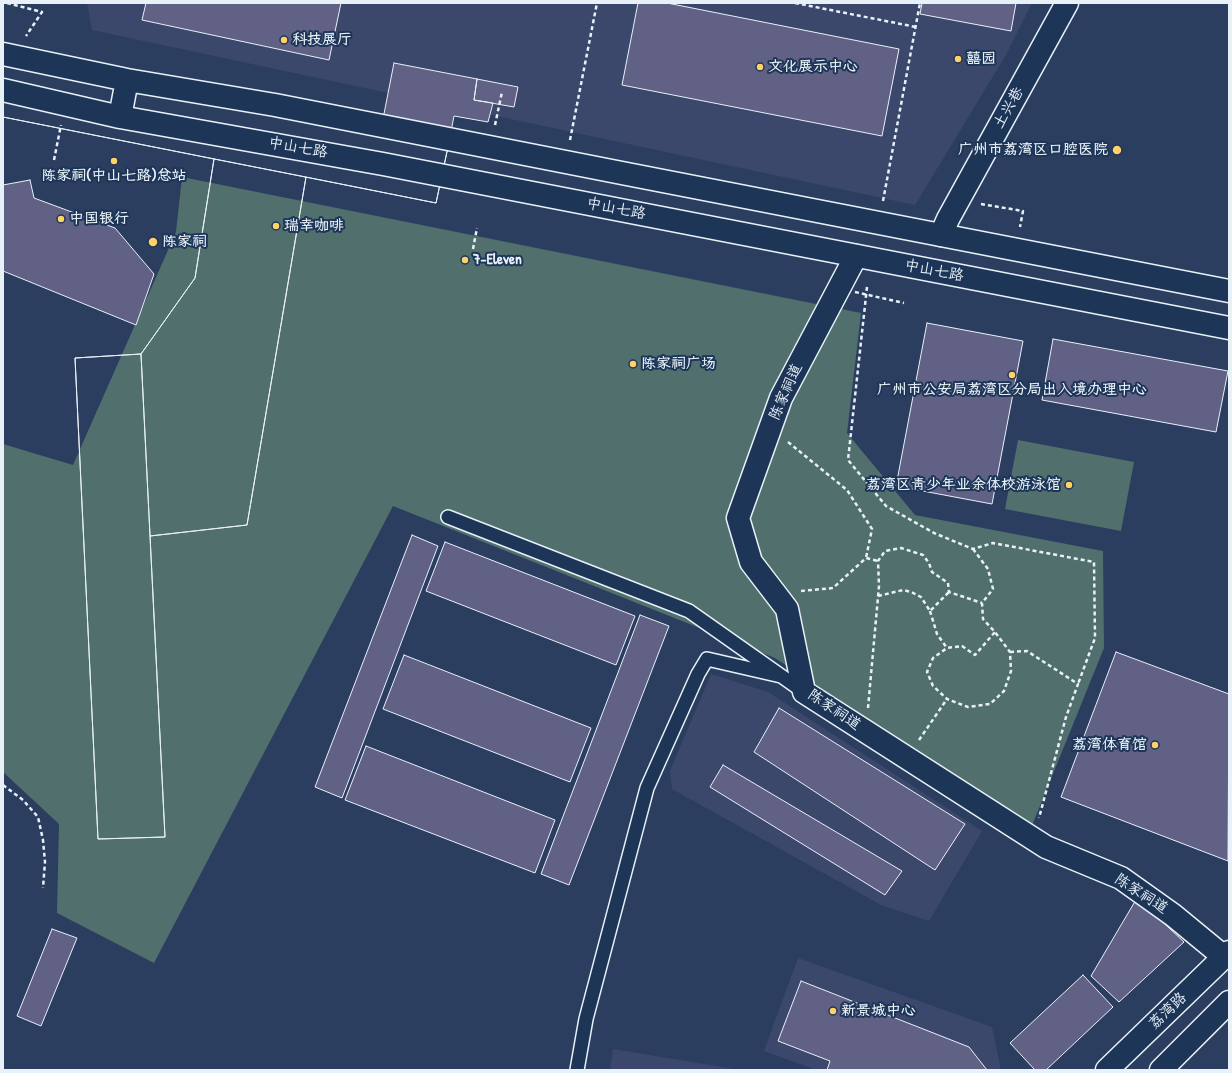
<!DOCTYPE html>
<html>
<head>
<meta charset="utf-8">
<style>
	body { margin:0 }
	#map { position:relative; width:1232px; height:1073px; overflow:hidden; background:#2b3e60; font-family:"Patrick Hand",sans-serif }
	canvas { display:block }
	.frame { position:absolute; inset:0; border:4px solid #e8f1f8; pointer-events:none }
</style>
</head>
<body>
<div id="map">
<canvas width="1232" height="1073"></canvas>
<div class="frame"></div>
</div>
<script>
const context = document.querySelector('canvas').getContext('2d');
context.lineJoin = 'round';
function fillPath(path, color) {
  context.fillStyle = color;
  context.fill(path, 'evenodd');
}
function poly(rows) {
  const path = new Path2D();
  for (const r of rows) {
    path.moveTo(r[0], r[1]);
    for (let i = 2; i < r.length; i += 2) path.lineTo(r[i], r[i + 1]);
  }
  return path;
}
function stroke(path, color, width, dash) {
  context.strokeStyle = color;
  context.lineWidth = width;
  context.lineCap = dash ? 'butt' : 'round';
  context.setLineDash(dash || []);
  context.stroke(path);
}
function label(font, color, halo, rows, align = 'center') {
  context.font = font + ' "Patrick Hand","LXGW WenKai TC",sans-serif';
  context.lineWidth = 4;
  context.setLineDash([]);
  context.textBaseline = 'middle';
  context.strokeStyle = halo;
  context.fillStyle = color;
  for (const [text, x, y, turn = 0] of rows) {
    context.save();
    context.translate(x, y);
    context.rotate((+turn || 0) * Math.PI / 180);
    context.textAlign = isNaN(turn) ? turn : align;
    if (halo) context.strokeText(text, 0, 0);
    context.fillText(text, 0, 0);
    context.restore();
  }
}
fillPath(poly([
	[87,3,1032,3,1006,55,915,205,92,30],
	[711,674,768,692,982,831,929,921,881,905,672,789,670,771],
	[798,958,992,1027,1001,1070,813,1070,811,1068,764,1051],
	[613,1049,740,1070,610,1070]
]), '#3b486b');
fillPath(poly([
	[182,177,861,313,847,433,915,515,1103,551,1104,648,1031,828,775,658,393,506,154,963,57,913,59,824,3,772,3,444,73,465,176,232],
	[1018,440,1134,462,1121,531,1005,509]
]), '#516f6d');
const building = poly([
	[146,3,341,3,329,60,142,20,146,3],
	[638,3,667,3,899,49,882,136,622,85,638,3],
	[922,3,1016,3,1011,31,920,14,922,3],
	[3,59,448,147,436,203,306,177,247,525,150,536,165,837,98,839,75,358,141,354,195,278,214,159,3,117,3,59],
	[3,59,448,147,436,203,3,117,3,59],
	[394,63,477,79,474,100,493,103,488,122,454,116,448,147,380,134,394,63],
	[477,79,518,87,514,107,474,100,477,79],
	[214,159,306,177,247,525,150,536,141,354,195,278,214,159],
	[30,180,34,198,115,228,154,274,136,325,3,271,3,185,30,180],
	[927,323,1023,341,992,504,896,486,927,323],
	[1053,339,1228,371,1216,432,1042,400,1053,339],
	[141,354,165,837,98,839,75,358,141,354],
	[412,535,438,546,342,798,315,787,412,535],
	[445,542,635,616,616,665,426,591,445,542],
	[640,615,669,626,569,885,541,874,640,615],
	[1116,652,1229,694,1228,861,1061,797,1116,652],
	[404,655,591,728,570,782,383,709,404,655],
	[779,708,965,824,935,870,754,752,779,708],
	[366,746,555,820,535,873,345,800,366,746],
	[723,765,902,871,885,895,710,787,723,765],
	[1137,898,1184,942,1119,1002,1091,976,1137,898],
	[52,929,77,938,41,1026,17,1016,52,929],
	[1083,975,1113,1007,1046,1070,1035,1070,1010,1043,1083,975],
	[801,981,969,1047,987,1070,827,1070,830,1061,778,1041,801,981]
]);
fillPath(building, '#616185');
stroke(building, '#e8f1f8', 1);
const lane = poly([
	[448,517,689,611,804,692],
	[577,1070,586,1019,647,788,698,674,707,659,781,676]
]);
const street = poly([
	[941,235,948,219,1067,3],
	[856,256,781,398,738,518,751,562,787,609,804,692,1046,847,1121,878,1173,915,1224,957]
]);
const secondary = poly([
	[1107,1070,1229,952],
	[1161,1070,1229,1002]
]);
const primary = poly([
	[3,54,127,80,275,105,632,175,1229,291],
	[3,90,120,117,383,164,1229,328],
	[120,117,127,80]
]);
stroke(lane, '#e8f1f8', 16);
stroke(street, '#e8f1f8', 25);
stroke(secondary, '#e8f1f8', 25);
stroke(primary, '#e8f1f8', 25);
stroke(poly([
	[7,3,42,12,26,36],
	[795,3,916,27],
	[495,125,502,92],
	[570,140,597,3],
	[54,160,61,125],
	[883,201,920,3],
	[981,204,1023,211,1020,227],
	[473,249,477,228],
	[867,287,848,460,886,506,934,533,973,549,993,543,1094,562,1095,638,1078,684],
	[788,442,847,490,872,529,866,558],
	[973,549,988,569,993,589,982,603,983,619,995,632,1010,652,1011,671,1004,691,990,704,968,707,947,699,933,686,927,672,933,658,947,648,962,646,975,655,995,632],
	[801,591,833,588,866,558,878,561],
	[878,596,903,590,911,592,921,597,930,611,949,592],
	[930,611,937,634,947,648],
	[1010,652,1027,651,1078,684,1066,717,1039,818],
	[868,708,879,586,878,561,885,551,901,548,923,555,929,563,932,572,948,583,949,592,982,603],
	[919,740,947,699],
	[3,785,23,800,38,817,43,840,45,862,43,888]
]), '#e8f1f8', 2.5, [4, 3]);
stroke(lane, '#1d3557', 13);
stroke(street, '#1d3557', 22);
stroke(secondary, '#1d3557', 22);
stroke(primary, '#1d3557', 22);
stroke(poly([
	[855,292,904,303]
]), '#e8f1f8', 2.5, [4, 3]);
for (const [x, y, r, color] of [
	[284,40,4,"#ffd166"],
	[958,59,4,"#ffd166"],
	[760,67,4,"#ffd166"],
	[1117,150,5,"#ffd166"],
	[114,161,4,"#ffd166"],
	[61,219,4,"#ffd166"],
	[276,226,4,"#ffd166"],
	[153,242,5,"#ffd166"],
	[465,260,4,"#ffd166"],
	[633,364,4,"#ffd166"],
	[1012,375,4,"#ffd166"],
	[1069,485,4,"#ffd166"],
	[1155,745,4,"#ffd166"],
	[833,1011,4,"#ffd166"]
]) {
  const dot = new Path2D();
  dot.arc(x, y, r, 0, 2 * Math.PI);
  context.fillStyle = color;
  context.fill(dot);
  stroke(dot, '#1d3557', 1.5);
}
label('bold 15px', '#e8f1f8', '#1d3557', [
	["科技展厅",292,40],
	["囍园",966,59],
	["文化展示中心",768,67],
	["广州市荔湾区口腔医院",1108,150,"right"],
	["陈家祠(中山七路)总站",114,176,"center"],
	["中国银行",69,219],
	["瑞幸咖啡",284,226],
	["陈家祠",162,242],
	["7-Eleven",473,260],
	["陈家祠广场",641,364],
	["广州市公安局荔湾区分局出入境办理中心",1012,390,"center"],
	["荔湾区青少年业余体校游泳馆",1061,485,"right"],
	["荔湾体育馆",1147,745,"right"],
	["新景城中心",841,1011]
], 'left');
label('15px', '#e8f1f8', '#1d3557', [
	["土兴巷",1009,108,-61],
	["中山七路",298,148,10],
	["中山七路",616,209,11],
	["中山七路",934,271,11],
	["陈家祠道",786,392,-66],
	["陈家祠道",834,710,34],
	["陈家祠道",1141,894,33],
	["荔湾路",1168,1011,-44]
]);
</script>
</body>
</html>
